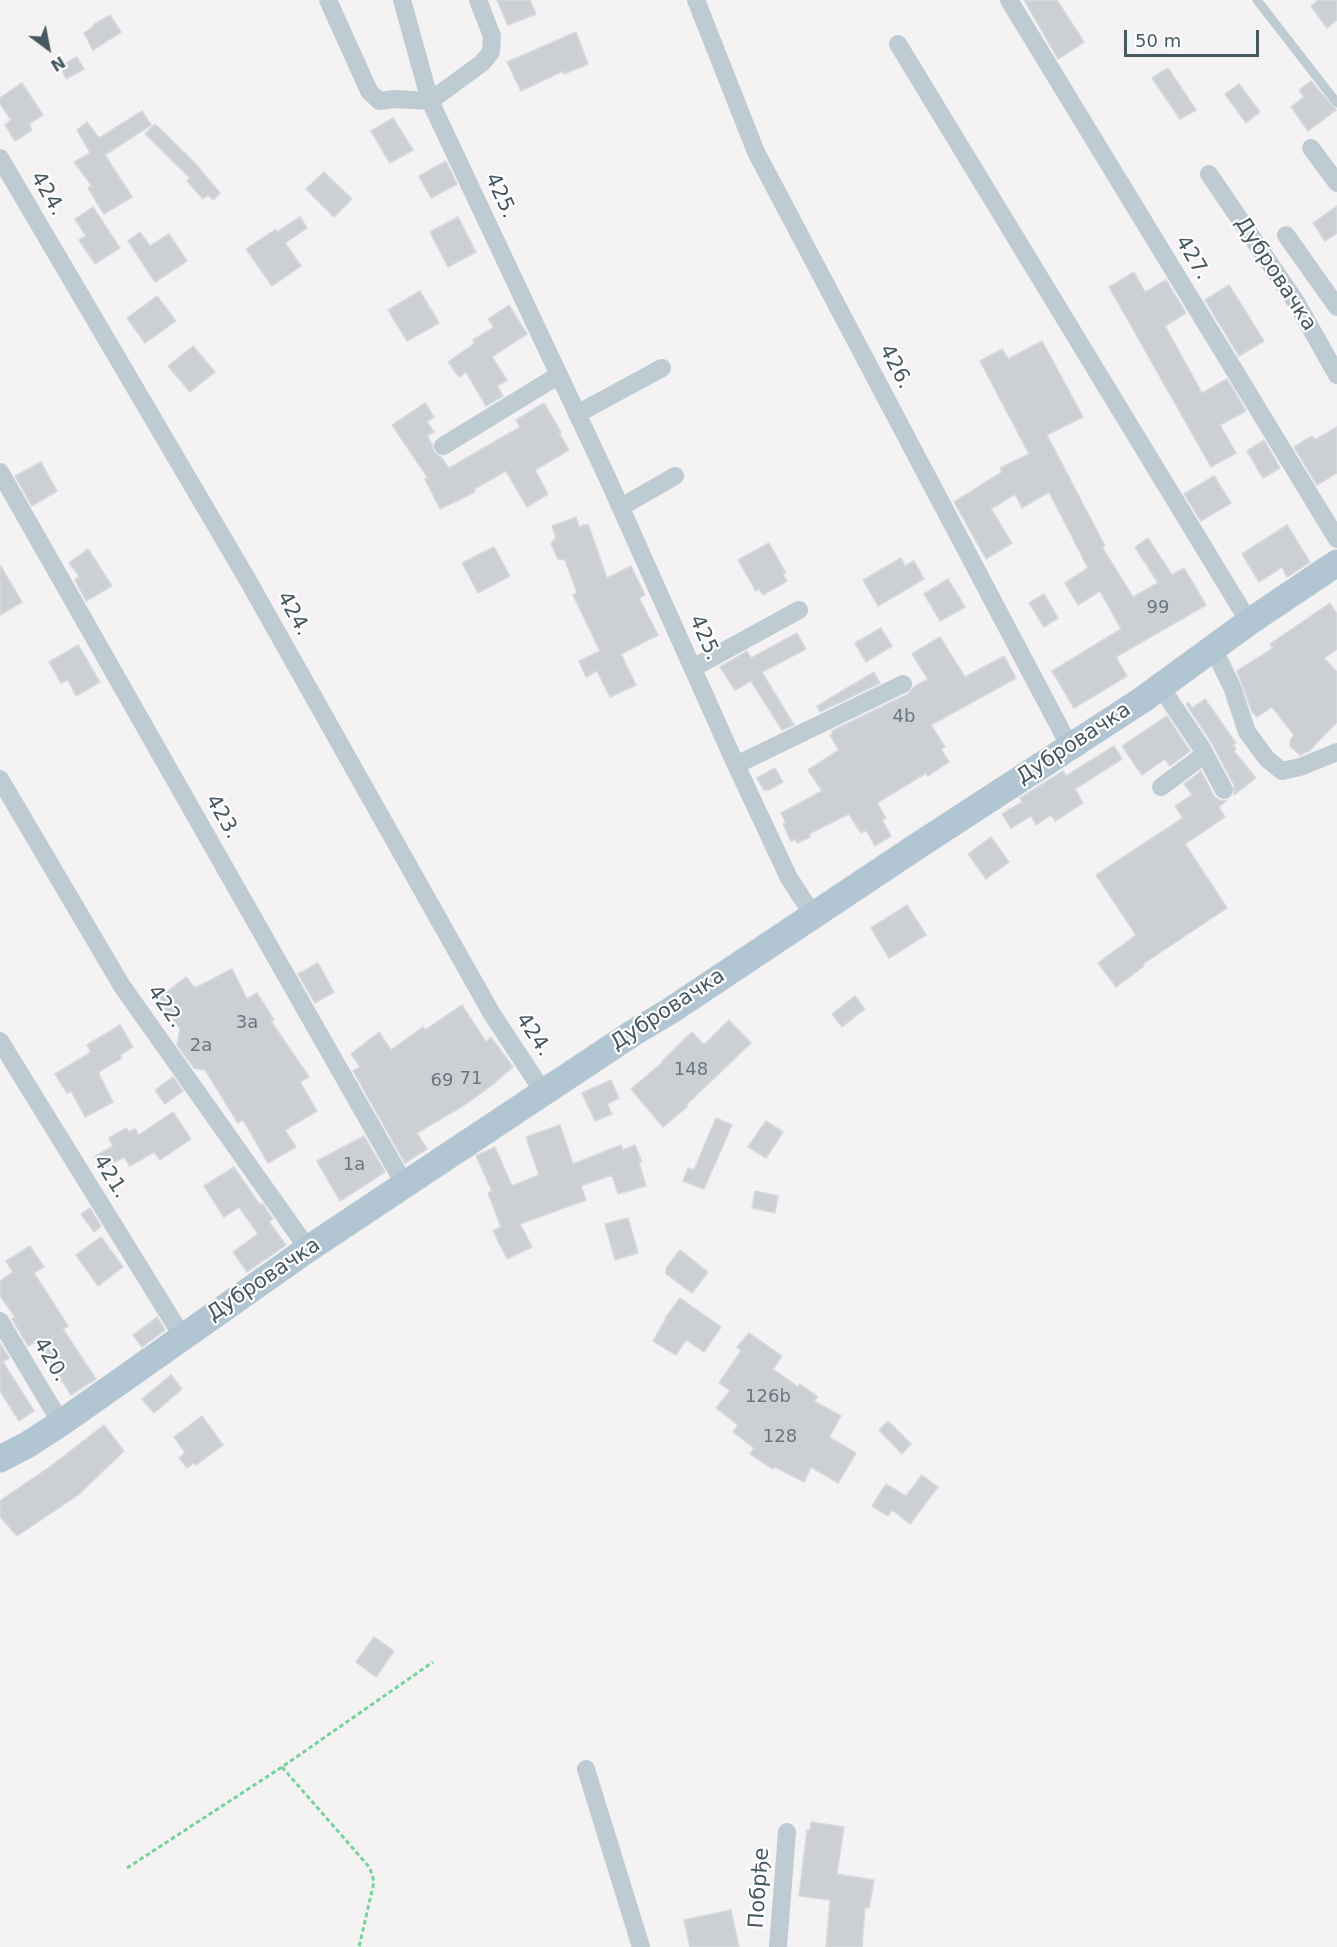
<!DOCTYPE html>
<html>
<head>
<meta charset="utf-8">
<style>
	body { margin:0 }
	#map { position:relative; width:1337px; height:1947px; overflow:hidden; background:#f4f2f2; font-family:"DejaVu Sans",sans-serif }
	canvas { display:block }
	.north { position:absolute; left:18px; top:18px; width:60px; height:60px; -webkit-text-stroke:4px #fff; paint-order:stroke; rotate:148deg; font-size:16px; font-weight:700; line-height:24px; text-align:center; color:#485861 }
	.north::after { content:''; display:block; margin:auto; width:21px; height:27px; background:#485861; clip-path:polygon(50% 0,100% 100%,50% 72%,0 100%) }
	.scale { position:absolute; left:1124px; top:30px; width:135px; height:27px; box-sizing:border-box; border:3px solid #485861; border-top:0; padding-left:8px; font-size:18px; line-height:21px; white-space:nowrap; color:#485861; -webkit-text-stroke:4px #fff; paint-order:stroke }
</style>
</head>
<body>
<div id="map">
<canvas width="1337" height="1947"></canvas>
<div class="north">N</div>
<div class="scale">50 m</div>
</div>
<script>
const context = document.querySelector('canvas').getContext('2d');
context.lineJoin = 'round';
function fillPath(path, color) {
  context.fillStyle = color;
  context.fill(path, 'evenodd');
}
function poly(rows) {
  const path = new Path2D();
  for (const r of rows) {
    path.moveTo(r[0], r[1]);
    for (let i = 2; i < r.length; i += 2) path.lineTo(r[i], r[i + 1]);
  }
  return path;
}
function stroke(path, color, width, dash) {
  context.strokeStyle = color;
  context.lineWidth = width;
  context.lineCap = dash ? 'butt' : 'round';
  context.setLineDash(dash || []);
  context.stroke(path);
}
function label(font, color, halo, rows, align = 'center') {
  context.font = font + ' "DejaVu Sans",sans-serif';
  context.lineWidth = 4.5;
  context.setLineDash([]);
  context.textBaseline = 'middle';
  context.strokeStyle = halo;
  context.fillStyle = color;
  for (const [text, x, y, turn = 0] of rows) {
    context.save();
    context.translate(x, y);
    context.rotate((+turn || 0) * Math.PI / 180);
    context.textAlign = isNaN(turn) ? turn : align;
    if (halo) context.strokeText(text, 0, 0);
    context.fillText(text, 0, 0);
    context.restore();
  }
}
const building = poly([
	[497,0,530,0,536,14,508,25,497,0],
	[1024,0,1057,0,1084,42,1058,59,1024,0],
	[1318,0,1337,0,1337,20,1327,28,1311,6,1318,0],
	[110,15,121,32,93,50,84,33,93,27,93,25,110,15],
	[576,32,588,64,564,74,563,71,521,91,507,62,576,32],
	[77,57,84,69,66,79,60,66,77,57],
	[1168,68,1196,110,1180,119,1152,78,1168,68],
	[1311,81,1336,110,1308,131,1291,107,1304,97,1299,90,1311,81],
	[22,83,43,115,29,124,32,130,15,141,5,125,11,120,0,104,0,98,22,83],
	[1239,84,1260,112,1246,123,1225,94,1239,84],
	[142,111,151,125,105,155,132,197,104,214,88,188,92,186,74,162,90,153,77,130,87,122,99,138,142,111],
	[393,118,413,150,390,163,371,131,393,118],
	[155,124,195,163,220,193,213,200,208,195,203,199,187,181,190,178,145,134,155,124],
	[446,161,457,184,431,198,419,176,446,161],
	[324,172,352,199,334,217,306,189,324,172],
	[1337,206,1337,233,1325,241,1313,223,1337,206],
	[93,207,120,248,95,264,79,240,86,236,75,219,93,207],
	[300,217,307,228,285,243,301,266,272,286,246,249,276,229,277,232,300,217],
	[458,217,476,252,448,267,430,232,458,217],
	[140,232,150,246,169,234,187,261,155,282,128,241,140,232],
	[1134,272,1145,292,1166,280,1186,313,1165,326,1202,393,1227,379,1246,411,1220,425,1236,453,1211,467,1109,287,1134,272],
	[1229,285,1264,341,1239,356,1205,300,1229,285],
	[420,291,439,323,407,341,388,310,420,291],
	[157,296,176,321,145,343,127,318,157,296],
	[509,305,527,334,492,357,507,380,497,386,503,396,486,406,466,372,459,377,448,362,475,343,473,340,494,327,488,319,509,305],
	[1042,341,1083,417,1047,435,1105,546,1102,547,1133,597,1158,583,1135,547,1148,538,1172,575,1184,568,1206,605,1116,657,1127,676,1074,708,1052,671,1121,629,1100,591,1078,605,1065,583,1088,568,1049,492,1022,508,1015,494,991,509,1012,543,986,559,954,502,1002,472,1000,468,1029,454,980,361,1002,349,1008,359,1042,341],
	[193,346,215,372,190,392,168,366,193,346],
	[425,403,434,417,427,422,434,432,427,436,432,444,434,452,441,457,449,468,520,427,516,420,544,403,561,432,559,433,569,450,535,470,548,494,527,507,506,471,474,489,475,492,440,509,425,479,428,478,392,425,425,403],
	[1337,427,1337,473,1317,485,1294,447,1312,436,1315,440,1337,427],
	[1264,440,1280,468,1263,478,1247,451,1264,440],
	[41,462,57,491,32,506,15,476,41,462],
	[1214,476,1231,503,1201,521,1184,494,1214,476],
	[576,517,579,527,588,524,607,578,631,566,645,595,639,598,658,635,621,654,636,685,610,697,597,671,586,677,579,661,600,651,573,595,577,593,565,560,558,559,551,544,556,537,552,526,576,517],
	[1287,525,1310,562,1287,577,1282,567,1259,582,1242,554,1287,525],
	[769,543,786,573,783,574,787,581,763,595,759,589,756,591,738,560,769,543],
	[494,547,510,576,478,593,462,563,494,547],
	[88,549,112,586,86,601,75,580,79,576,69,563,88,549],
	[901,558,905,566,914,561,924,579,878,606,863,580,901,558],
	[0,565,22,602,0,615,0,565],
	[948,579,965,607,940,621,924,594,948,579],
	[1044,594,1058,618,1044,627,1029,603,1044,594],
	[1330,603,1337,614,1337,649,1324,658,1337,672,1337,722,1309,751,1300,755,1290,746,1290,741,1294,735,1272,707,1257,717,1252,712,1237,671,1273,648,1270,644,1330,603],
	[881,628,892,646,866,662,855,643,881,628],
	[797,633,806,649,762,672,794,725,782,730,751,681,735,690,720,667,747,651,751,658,797,633],
	[940,637,965,677,1004,656,1016,678,931,725,945,747,941,749,949,762,928,776,926,773,877,803,886,818,882,820,891,836,875,846,866,830,861,833,849,814,809,834,810,837,797,843,795,839,791,841,783,824,786,823,781,813,822,791,808,770,839,750,830,735,833,733,832,731,908,694,914,687,928,679,912,654,940,637],
	[78,645,100,682,76,696,68,680,61,683,49,662,78,645],
	[874,672,880,683,820,712,817,706,874,672],
	[1205,699,1236,743,1233,745,1236,749,1234,751,1256,778,1234,795,1234,785,1211,742,1186,704,1188,702,1192,708,1205,699],
	[1167,716,1190,751,1170,766,1165,759,1142,775,1122,746,1167,716],
	[1114,746,1122,759,1075,789,1083,803,1055,821,1051,815,1036,825,1031,816,1011,828,1002,814,1022,802,1020,798,1063,771,1066,776,1114,746],
	[775,768,783,782,769,790,764,790,757,778,775,768],
	[1201,771,1214,796,1219,800,1226,801,1219,807,1225,817,1185,844,1227,908,1143,964,1144,966,1116,987,1098,963,1136,935,1096,875,1183,818,1175,806,1192,795,1184,784,1201,771],
	[991,837,1009,862,986,879,968,854,991,837],
	[907,905,926,935,889,958,871,928,907,905],
	[318,963,334,992,315,1003,298,974,318,963],
	[232,969,247,999,257,993,274,1020,271,1021,309,1077,300,1082,317,1111,285,1130,296,1147,268,1163,243,1120,238,1123,205,1070,194,1068,177,1045,180,1029,156,1000,186,977,195,988,232,969],
	[855,996,865,1009,842,1027,832,1014,855,996],
	[462,1005,486,1042,491,1037,513,1067,491,1086,463,1106,417,1133,427,1149,405,1163,353,1071,360,1067,351,1054,379,1032,391,1050,423,1027,425,1030,462,1005],
	[729,1020,751,1043,686,1105,688,1106,663,1127,631,1089,663,1062,662,1061,692,1032,704,1045,729,1020],
	[120,1025,133,1047,120,1055,122,1058,100,1071,99,1074,113,1102,85,1117,71,1091,67,1093,55,1074,91,1052,87,1045,120,1025],
	[173,1077,183,1091,165,1104,155,1090,173,1077],
	[611,1080,619,1098,607,1104,612,1114,595,1121,582,1093,611,1080],
	[173,1112,191,1139,160,1160,154,1152,130,1166,124,1157,108,1166,99,1166,94,1157,113,1146,109,1138,126,1128,129,1132,135,1129,139,1135,173,1112],
	[716,1118,732,1125,704,1189,683,1181,688,1168,694,1170,716,1118],
	[766,1121,783,1132,766,1158,748,1147,766,1121],
	[560,1125,573,1164,621,1145,623,1150,635,1145,642,1162,639,1163,646,1186,618,1194,612,1175,581,1186,586,1200,520,1224,532,1247,507,1259,493,1231,501,1227,488,1193,492,1191,476,1156,495,1147,512,1186,539,1175,526,1137,560,1125],
	[364,1136,385,1172,340,1201,317,1161,364,1136],
	[234,1167,260,1205,262,1203,273,1219,269,1222,286,1245,247,1272,233,1252,258,1234,239,1207,224,1217,204,1186,234,1167],
	[755,1191,778,1196,775,1213,752,1208,755,1191],
	[90,1208,101,1226,94,1232,81,1214,90,1208],
	[628,1218,638,1253,615,1260,605,1224,628,1218],
	[101,1237,123,1267,98,1286,76,1255,101,1237],
	[30,1246,44,1267,34,1273,68,1326,63,1329,96,1379,71,1395,37,1341,28,1346,12,1319,15,1317,0,1296,0,1281,13,1272,6,1261,30,1246],
	[680,1250,708,1272,692,1293,666,1274,666,1268,680,1250],
	[680,1298,721,1327,704,1352,686,1340,676,1355,653,1341,666,1319,665,1318,680,1298],
	[157,1317,165,1330,142,1347,133,1335,157,1317],
	[749,1333,782,1356,773,1369,798,1387,800,1384,818,1397,814,1401,841,1416,829,1437,856,1453,838,1483,811,1467,804,1482,775,1467,773,1469,750,1454,754,1448,733,1432,738,1425,716,1408,730,1391,719,1383,741,1351,737,1347,749,1333],
	[0,1343,9,1358,3,1362,34,1411,19,1421,0,1391,0,1343],
	[171,1375,182,1389,154,1413,142,1399,171,1375],
	[202,1416,223,1445,196,1465,194,1463,187,1468,179,1458,185,1453,174,1437,202,1416],
	[888,1421,911,1444,902,1454,879,1430,888,1421],
	[104,1425,124,1451,78,1495,17,1536,0,1517,0,1501,51,1466,104,1425],
	[922,1475,938,1487,910,1524,892,1510,888,1516,872,1506,886,1484,906,1496,922,1475],
	[374,1637,394,1651,376,1677,356,1662,374,1637],
	[811,1822,844,1827,837,1874,874,1880,869,1908,865,1907,862,1947,826,1947,830,1900,799,1896,807,1830,810,1830,811,1822],
	[731,1910,739,1947,690,1947,684,1920,731,1910]
]);
fillPath(building, '#ccd0d4');
stroke(building, '#d6d9dd', 1.5);
stroke(poly([
	[282,1767,370,1868,374,1882,359,1947],
	[127,1868,282,1767,433,1662]
]), '#75d39b', 3, [4.5, 3]);
stroke(poly([
	[1257,0,1337,103]
]), '#bfcbd2', 9);
stroke(poly([
	[328,0,369,91,379,101,395,99,430,101,482,63,491,52,492,36,478,0],
	[402,0,430,101,607,477,736,765,789,878,813,915],
	[696,0,756,152,1070,747],
	[1009,0,1337,539],
	[898,44,1249,622],
	[1311,148,1337,183],
	[0,158,246,577,492,1014,544,1093],
	[1209,174,1296,302,1337,375],
	[1286,235,1337,307],
	[577,414,662,368],
	[443,446,559,375],
	[0,472,405,1185],
	[621,507,675,476],
	[1213,648,1232,687,1247,732,1267,759,1282,771,1300,767,1337,752],
	[693,668,799,610],
	[1160,686,1201,747,1224,790],
	[736,765,903,684],
	[0,779,122,986,308,1249],
	[1161,787,1205,754],
	[0,1041,182,1336],
	[0,1321,61,1423],
	[586,1769,641,1947],
	[778,1947,787,1832]
]), '#bfcbd2', 18);
stroke(poly([
	[0,1459,27,1445,61,1423,308,1249,520,1108,633,1033,670,1011,922,843,1142,700,1249,622,1337,563]
]), '#b1c5d2', 27);
label('18px', '#69767e', null, [
	["99",1158,608],
	["4b",904,717],
	["3a",247,1023],
	["2a",201,1046],
	["148",691,1070],
	["71",471,1079],
	["69",442,1081],
	["1a",354,1165],
	["126b",768,1397],
	["128",780,1437]
]);
label('21px', '#485861', '#fff', [
	["424.",47,194,60],
	["425.",500,196,65],
	["427.",1192,258,59],
	["Дубровачка",1275,274,57],
	["426.",895,367,62],
	["424.",293,614,61],
	["425.",704,638,66],
	["Дубровачка",1074,744,-33],
	["423.",222,817,60],
	["422.",165,1007,55],
	["Дубровачка",668,1010,-33],
	["424.",533,1035,56],
	["421.",110,1177,58],
	["Дубровачка",264,1280,-34],
	["420.",50,1360,59],
	["Побрђе",760,1888,-86]
]);
</script>
</body>
</html>
